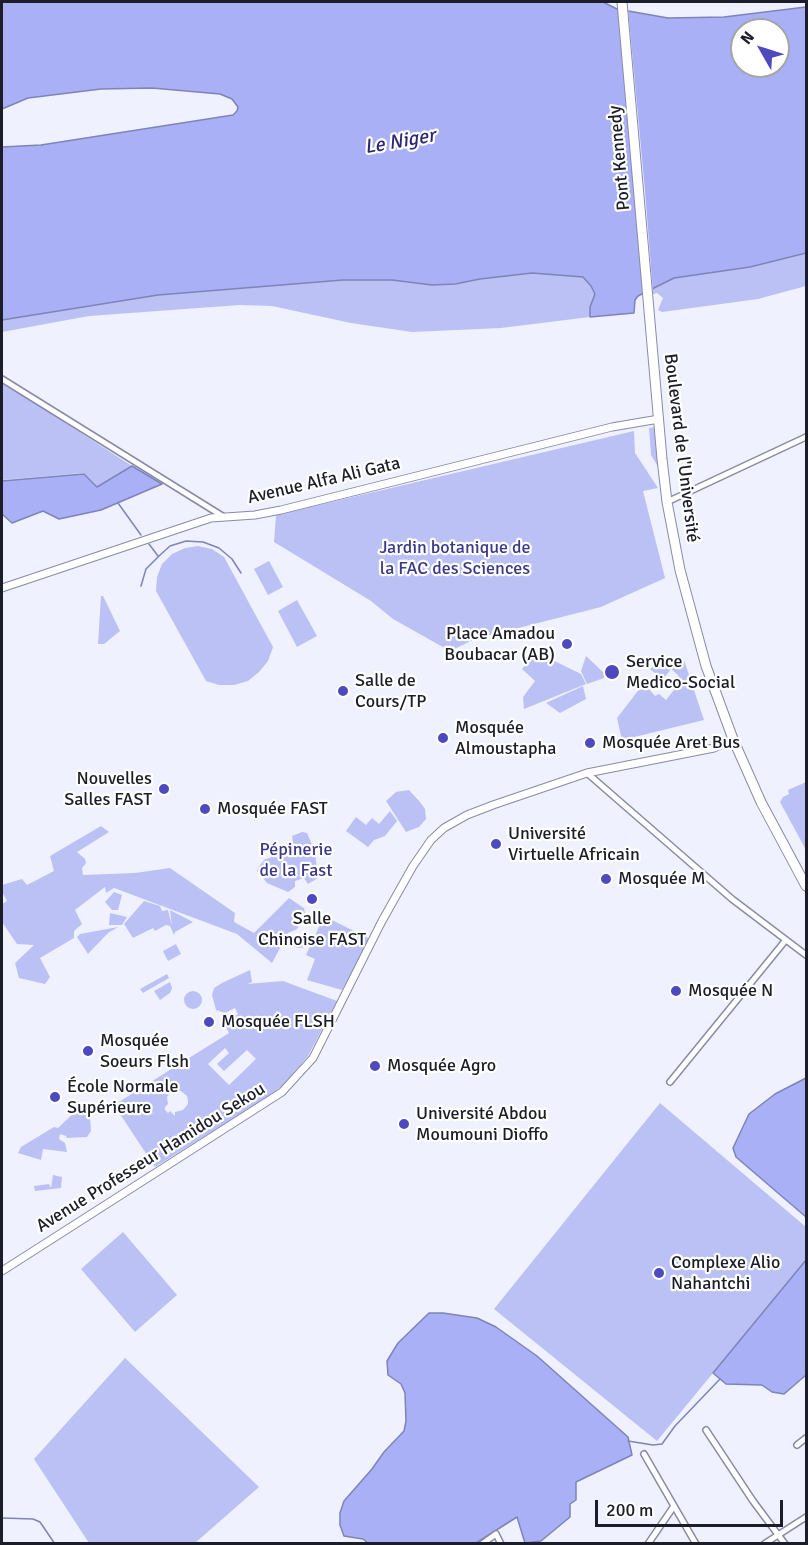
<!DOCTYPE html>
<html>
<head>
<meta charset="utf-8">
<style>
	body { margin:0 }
	#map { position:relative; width:808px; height:1545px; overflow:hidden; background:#eff1fe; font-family:Signika,sans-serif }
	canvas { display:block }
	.frame { position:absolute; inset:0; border:3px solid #1b1d28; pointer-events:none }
	.north { position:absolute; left:730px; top:18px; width:60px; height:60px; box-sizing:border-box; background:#fff; border:2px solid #a4a5a9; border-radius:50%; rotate:309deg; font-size:16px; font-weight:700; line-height:24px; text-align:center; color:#1b1d28 }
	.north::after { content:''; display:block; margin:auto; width:21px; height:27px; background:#4f49c0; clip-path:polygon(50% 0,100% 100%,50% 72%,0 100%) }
	.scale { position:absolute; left:595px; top:1500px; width:188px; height:27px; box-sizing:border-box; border:3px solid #1b1d28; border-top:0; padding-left:8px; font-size:18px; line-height:21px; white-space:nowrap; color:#1b1d28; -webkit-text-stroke:4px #fff; paint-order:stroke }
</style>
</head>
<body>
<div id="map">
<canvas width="808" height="1545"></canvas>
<div class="frame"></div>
<div class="north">N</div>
<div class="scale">200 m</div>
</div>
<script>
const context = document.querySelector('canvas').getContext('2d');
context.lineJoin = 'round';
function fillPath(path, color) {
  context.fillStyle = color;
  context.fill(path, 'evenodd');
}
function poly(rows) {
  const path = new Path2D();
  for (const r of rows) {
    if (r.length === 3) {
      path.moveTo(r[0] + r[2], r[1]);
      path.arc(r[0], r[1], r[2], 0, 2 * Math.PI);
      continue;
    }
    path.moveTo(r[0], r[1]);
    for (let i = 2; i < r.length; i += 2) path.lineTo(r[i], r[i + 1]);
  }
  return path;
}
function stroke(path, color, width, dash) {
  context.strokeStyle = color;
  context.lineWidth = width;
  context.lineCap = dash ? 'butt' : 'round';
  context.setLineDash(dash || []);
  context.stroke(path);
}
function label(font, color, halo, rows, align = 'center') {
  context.font = font + ' Signika,sans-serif';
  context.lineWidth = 4.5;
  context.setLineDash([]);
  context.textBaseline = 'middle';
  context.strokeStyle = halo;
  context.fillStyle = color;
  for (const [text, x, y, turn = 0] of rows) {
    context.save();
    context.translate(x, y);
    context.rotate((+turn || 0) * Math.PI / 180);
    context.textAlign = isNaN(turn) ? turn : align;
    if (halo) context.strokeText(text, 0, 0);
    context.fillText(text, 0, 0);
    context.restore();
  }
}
fillPath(poly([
	[806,253,806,286,758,299,662,312,658,310,663,298,657,293,653,294,653,289,674,278,750,267],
	[532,273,583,277,591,286,595,294,590,307,590,317,501,328,412,332,351,323,272,306,240,305,89,316,2,332,2,320,158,295,343,280,392,280,432,285,455,284,480,279],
	[2,382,132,466,97,486,84,473,2,480],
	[656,427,659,465,657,465,651,455,649,428],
	[634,431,635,453,658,488,643,491,665,578,601,607,475,639,450,651,393,619,371,601,274,542,276,515],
	[198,546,212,549,224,557,273,647,268,661,259,672,248,681,234,685,219,685,206,681,156,591,157,577,162,564,172,554,185,548],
	[269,561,283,587,268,595,254,569],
	[101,596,103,596,120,631,104,644,98,644],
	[297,600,317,636,297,647,278,611],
	[536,652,581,674,586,684,524,709,523,697,535,681,522,669],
	[586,656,604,673,604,678,587,684,581,671],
	[684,660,704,720,622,740,617,718,644,683,655,696,659,694,666,700,674,690,670,687,679,676,671,669,664,678,670,684,669,685,650,669,654,665,666,667],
	[583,686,586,699,560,713,546,703],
	[806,782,806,850,780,802,783,797,789,794,788,790],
	[409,790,420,802,425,809,426,819,419,827,406,832,386,801,396,792],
	[390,811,397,821,385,836,374,840,368,847,346,831,356,817,366,825,372,818,379,824],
	[101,826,109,832,77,852,85,859,86,863,82,868,83,875,135,873,170,868,235,913,234,922,254,933,289,898,304,908,305,914,297,929,288,933,272,963,237,934,114,888,106,893,105,887,75,910,82,924,74,931,74,938,40,958,50,977,45,984,19,978,15,963,34,945,17,944,2,922,2,904,7,901,2,892,2,885,22,879,27,885,54,871,50,856],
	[302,832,307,833,315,852,318,878,308,884,304,878,295,881,295,887,288,892,267,883,257,871,260,865,265,859,270,858,287,844,293,843,292,836],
	[114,892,122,895,118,910,112,910,105,902],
	[144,901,160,906,162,911,168,910,172,926,170,910,193,922,175,932,174,935,170,926,166,925,155,931,153,928,133,938,124,924],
	[110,913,127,917,122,925,109,925],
	[324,916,370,939,342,990,307,980,315,959,306,955],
	[118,927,108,933,88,954,77,937,80,934],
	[291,934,308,944,306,947,298,948,286,943],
	[176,944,181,954,168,961,163,951],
	[250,970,252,982,247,984,283,981,337,1001,308,1056,283,1085,268,1097,155,1167,114,1105,229,1033,224,1023,238,1014,235,1008,225,1013,216,1010,212,995,214,988,222,983],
	[225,1048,229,1053,217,1064,224,1071,247,1050,256,1059,229,1085,208,1064],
	[172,1091,181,1091,187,1096,188,1100,188,1104,183,1110,175,1112,175,1116,170,1111,168,1113,165,1110,165,1107,168,1104,167,1097],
	[167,974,169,978,143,993,140,989],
	[170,982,172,988,170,993,160,1000,154,991],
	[193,1000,9],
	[660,1103,806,1227,806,1260,657,1441,494,1309],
	[78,1109,90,1116,91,1131,87,1137,67,1138,66,1136,60,1134,59,1139,65,1143,67,1152,43,1149,41,1160,18,1153,21,1147,54,1127,58,1128],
	[53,1175,62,1177,61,1188,35,1191,34,1186,49,1184,51,1188],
	[123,1232,177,1295,135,1332,81,1269],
	[125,1358,259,1487,195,1543,89,1543,34,1459]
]), '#bbc1f5');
const water = poly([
	[2,2,603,2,617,9,668,18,724,17,806,7,806,253,750,267,674,278,638,296,635,300,634,313,590,317,590,307,595,294,591,286,583,277,532,273,480,279,455,284,432,285,392,280,343,280,158,295,2,320,2,147,41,145,233,115,237,111,238,107,232,99,220,94,152,88,101,89,28,98,2,109,2,2],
	[742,30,778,30,778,66,742,66,742,30],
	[132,466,162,484,101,510,59,519,43,511,12,523,2,514,2,481,84,474,97,487,132,466],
	[806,1078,806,1217,736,1157,733,1148,749,1114,775,1094,806,1078],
	[806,1260,806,1375,784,1394,772,1392,762,1385,726,1384,713,1373,806,1260],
	[429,1313,443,1313,477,1318,496,1327,537,1356,628,1437,632,1455,576,1482,576,1500,570,1504,570,1517,541,1541,525,1543,517,1517,476,1543,368,1543,363,1539,344,1536,340,1525,340,1513,344,1501,372,1469,384,1452,404,1431,406,1421,405,1393,401,1384,388,1375,387,1361,398,1343,429,1313]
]);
fillPath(water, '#a9b0f5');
stroke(water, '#7e84b8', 1.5);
fillPath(poly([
	[620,7,628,8,645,191,653,292,645,296]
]), '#eff1fe');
stroke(poly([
	[118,503,141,535],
	[149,544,158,556],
	[141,586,146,569,159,556,170,546,186,541,203,542,219,548,232,559,241,573],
	[628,1441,653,1445,662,1444,675,1426,720,1379],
	[2,1518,33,1519,40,1522,55,1544]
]), '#7e84b8', 1.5);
const minor = poly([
	[2,379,224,517],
	[667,502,806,437],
	[587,773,732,899,806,955],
	[670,1082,785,941],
	[706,1430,753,1501,785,1544],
	[797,1445,806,1438],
	[644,1454,696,1544],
	[482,1544,496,1534,501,1544],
	[648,1544,674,1506],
	[764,1544,806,1517]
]);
const tertiary = poly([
	[2,588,211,518,255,515,281,510,612,427,659,419],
	[2,1271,282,1092,313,1058,382,921,413,866,431,840,444,828,467,815,493,805,587,773,714,748,733,739]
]);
const primary = poly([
	[622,2,662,459,667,502,680,570,706,666,733,739,761,802,806,886]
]);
stroke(minor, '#888ba7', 8);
stroke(tertiary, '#888ba7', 9);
stroke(primary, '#888ba7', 11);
stroke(minor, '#fff', 5);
stroke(tertiary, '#fff', 7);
stroke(primary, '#fff', 9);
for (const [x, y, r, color] of [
	[567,644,6,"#4f49c0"],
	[612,672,8,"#4f49c0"],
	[343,691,6,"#4f49c0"],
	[443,738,6,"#4f49c0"],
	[590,743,6,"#4f49c0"],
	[164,789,6,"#4f49c0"],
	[205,809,6,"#4f49c0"],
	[496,844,6,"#4f49c0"],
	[606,879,6,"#4f49c0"],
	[312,899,6,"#4f49c0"],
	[676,991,6,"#4f49c0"],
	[209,1022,6,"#4f49c0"],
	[88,1051,6,"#4f49c0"],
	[375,1066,6,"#4f49c0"],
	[55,1097,6,"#4f49c0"],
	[404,1124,6,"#4f49c0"],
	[659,1273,6,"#4f49c0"]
]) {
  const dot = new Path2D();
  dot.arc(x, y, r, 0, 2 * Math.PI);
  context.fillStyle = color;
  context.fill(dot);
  stroke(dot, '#fff', 2);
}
label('18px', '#1b1d28', '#fff', [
	["Pont Kennedy",620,158,-95],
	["Boulevard de l'Université",681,448,83],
	["Avenue Alfa Ali Gata",324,481,-13],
	["Avenue Professeur Hamidou Sekou",151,1158,-32]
]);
label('18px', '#3b3989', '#fff', [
	["Jardin botanique de",455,548],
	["la FAC des Sciences",455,569],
	["Pépinerie",296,850],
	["de la Fast",296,871]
]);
label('18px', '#1b1d28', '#fff', [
	["Place Amadou",555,634,"right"],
	["Boubacar (AB)",555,655,"right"],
	["Service",626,662],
	["Medico-Social",626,683],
	["Salle de",355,681],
	["Cours/TP",355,702],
	["Mosquée",455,728],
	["Almoustapha",455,749],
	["Mosquée Aret Bus",602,743],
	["Nouvelles",152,779,"right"],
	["Salles FAST",152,800,"right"],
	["Mosquée FAST",217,809],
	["Université",508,834],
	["Virtuelle Africain",508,855],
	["Mosquée M",618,879],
	["Salle",312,919,"center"],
	["Chinoise FAST",312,940,"center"],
	["Mosquée N",688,991],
	["Mosquée FLSH",221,1022],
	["Mosquée",100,1041],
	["Soeurs Flsh",100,1062],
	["Mosquée Agro",387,1066],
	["École Normale",67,1087],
	["Supérieure",67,1108],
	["Université Abdou",416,1114],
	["Moumouni Dioffo",416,1135],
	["Complexe Alio",671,1263],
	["Nahantchi",671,1284]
], 'left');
label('italic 20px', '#2c2775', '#fff', [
	["Le Niger",400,142,-10]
]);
</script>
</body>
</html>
